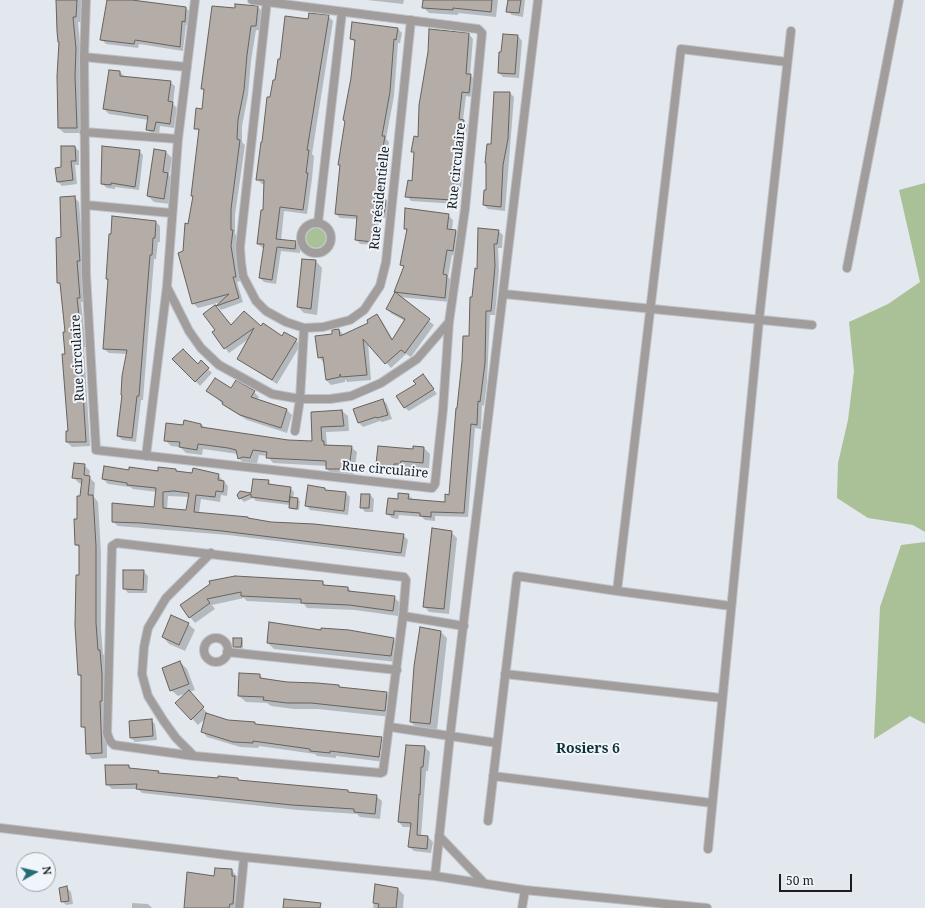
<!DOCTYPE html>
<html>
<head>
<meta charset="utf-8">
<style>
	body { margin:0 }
	#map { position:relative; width:925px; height:908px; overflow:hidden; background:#e2e8ed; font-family:"Noto Serif",serif }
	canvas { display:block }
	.north { position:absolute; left:16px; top:852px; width:40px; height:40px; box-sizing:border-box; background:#eff5fb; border:1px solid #9a9fa3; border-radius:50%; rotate:82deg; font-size:11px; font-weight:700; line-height:16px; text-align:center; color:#1b1d1f }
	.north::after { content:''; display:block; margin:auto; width:14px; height:18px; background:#236d75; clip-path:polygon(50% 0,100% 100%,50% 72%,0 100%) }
	.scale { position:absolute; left:779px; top:874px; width:73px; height:18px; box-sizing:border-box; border:2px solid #1b1d1f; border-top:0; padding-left:5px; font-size:12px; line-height:14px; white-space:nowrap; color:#1b1d1f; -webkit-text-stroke:3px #eff5fb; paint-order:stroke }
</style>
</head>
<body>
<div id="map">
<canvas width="925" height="908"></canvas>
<div class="north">N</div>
<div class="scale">50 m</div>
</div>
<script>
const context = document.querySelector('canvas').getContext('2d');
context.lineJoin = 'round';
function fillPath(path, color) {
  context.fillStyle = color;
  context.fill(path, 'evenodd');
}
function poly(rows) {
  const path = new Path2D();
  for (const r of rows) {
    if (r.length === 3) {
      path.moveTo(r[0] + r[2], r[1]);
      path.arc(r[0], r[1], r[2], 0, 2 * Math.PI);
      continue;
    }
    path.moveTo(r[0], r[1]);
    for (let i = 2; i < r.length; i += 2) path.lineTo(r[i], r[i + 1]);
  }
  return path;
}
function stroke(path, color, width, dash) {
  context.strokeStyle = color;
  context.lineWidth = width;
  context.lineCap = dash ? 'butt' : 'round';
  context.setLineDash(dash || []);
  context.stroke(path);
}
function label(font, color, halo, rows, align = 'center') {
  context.font = font + ' "Noto Serif",serif';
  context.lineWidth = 4;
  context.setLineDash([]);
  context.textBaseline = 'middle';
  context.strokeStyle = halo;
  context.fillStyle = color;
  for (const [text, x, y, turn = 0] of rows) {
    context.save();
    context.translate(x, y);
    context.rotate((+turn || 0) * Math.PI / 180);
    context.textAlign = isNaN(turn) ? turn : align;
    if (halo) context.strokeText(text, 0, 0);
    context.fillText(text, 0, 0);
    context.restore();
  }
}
fillPath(poly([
	[925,183,925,532,913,525,868,518,837,498,838,463,848,420,854,371,849,322,888,304,920,282,899,190],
	[316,238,10],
	[925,542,925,724,910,716,874,739,880,607,901,545]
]), '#aac097');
fillPath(poly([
	[56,0,83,0,82,22,78,22,81,55,80,82,82,133,64,133,59,128,60,44,59,42],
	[108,0,131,1,186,8,190,12,189,25,186,25,183,51,139,44,138,48,106,44,102,40],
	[367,0,404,0,403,4],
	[424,0,498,0,496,17,458,13,458,15,429,13,424,8],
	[509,0,525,0,523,17,512,15,507,11],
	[258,7,263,12,261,31,256,30,251,61,248,95,242,126,242,142,245,145,235,215,235,234,237,236,236,252,240,281,237,282,243,302,221,310,217,306,221,302,198,308,193,303,184,252,194,197,192,196,200,132,196,128,203,110,205,91,202,88,236,9],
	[328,16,333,21,312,154,314,156,312,179,307,214,284,211,281,241,295,242,300,247,300,253,281,251,276,284,264,282,260,278,264,249,258,244,264,211,265,184,262,184,257,179,271,98,281,60,309,20],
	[398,29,402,33,400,43,398,43,394,96,386,139,389,142,382,180,384,182,382,200,386,201,390,205,388,218,379,217,377,245,360,244,356,239,358,219,340,218,336,214,356,43,351,39],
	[469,34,473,39,470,75,475,80,473,97,466,96,463,120,468,125,465,142,462,142,458,168,463,172,461,187,458,187,457,204,411,201,407,196,413,182,415,154,412,151],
	[518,36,522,41,519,78,503,77,499,73],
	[120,72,125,77,170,82,175,86,173,104,177,108,174,128,160,126,159,135,152,134,147,129,149,120,109,114,104,109],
	[510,93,514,97,505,211,488,209,484,205,492,145],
	[75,147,79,151,79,165,75,165,77,184,62,186,58,182,62,168],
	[139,151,143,155,139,190,115,187,115,189,107,188,102,184],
	[166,152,172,158,169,175,174,180,170,204,154,202,148,196],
	[74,197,79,202,84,265,81,265,84,302,81,302,86,347,84,347,90,446,72,447,67,442,69,432,66,333,61,286,58,283,62,238],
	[448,215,453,220,452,231,456,231,461,236,458,256,452,255,448,277,452,281,450,302,399,297,434,325,411,357,406,354,391,368,368,342,371,380,347,382,345,379,345,382,331,385,326,380,324,363,319,357,333,334,339,330,344,335,370,323,377,316,382,321,393,340,405,321,392,314,387,309,399,295,396,292,405,268,401,265,408,231,405,228],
	[113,217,156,222,160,226,160,242,158,242,156,259,154,259,143,400,141,400,136,442,122,440,118,436,128,354,109,353,104,349,109,281,107,279],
	[498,231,503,235,502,248,498,248,499,271,495,315,490,315,487,382,484,406,482,405,481,429,475,428,468,517,435,516,435,521,425,520,422,517,399,515,398,519,392,518,387,513,399,501,408,495,413,499,446,503,450,496,458,409,470,337,473,298,478,270],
	[316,261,322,268,317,315,304,313,298,307],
	[232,326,261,327,282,337,284,334,301,344,277,384,238,359,250,338,229,353,225,348,214,332],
	[174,359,198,365,201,362,212,373,200,386],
	[423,375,437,394,409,411,404,407],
	[231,390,254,392,259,397,257,400,287,410,292,415,287,433,247,420,229,409,208,391],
	[383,400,387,404,392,419,382,422,380,421,363,427,359,423,354,409],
	[342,411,348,416,349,431,326,432,327,445,351,447,357,452,354,474,333,475,327,469,327,466,273,463,267,456,259,455,257,463,244,464,239,458,238,454,203,449,202,455,186,453,180,447,171,446,165,440,184,426,201,424,205,428,288,441,313,442,312,412],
	[424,448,430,454,429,468,406,467,406,470,399,469,399,475,391,475,377,464],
	[84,465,90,471,89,477,95,483,94,497,98,502,101,553,101,629,103,654,106,657,107,758,92,759,87,753,86,730,82,726,82,678,79,675,80,548,76,545,82,484,79,483,73,477],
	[175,470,178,472,218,475,228,486,227,496,221,495,220,502,201,499,199,513,271,523,403,535,408,540,405,557,228,535,118,526,113,522,155,508,157,492,133,489,130,487,108,484,103,479,130,471,159,472],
	[168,496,189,497,187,511,167,509],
	[268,481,272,485,290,488,294,492,293,499,300,501,299,510,292,509,290,505,256,501,253,498,244,502,240,498,240,492,252,494],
	[324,489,327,491,346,493,350,497,348,515,310,510,306,505],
	[370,495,374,499,373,512,365,512,361,507],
	[451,532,457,538,449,614,429,612,424,606],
	[143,571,148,576,147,593,128,593,124,588],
	[322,582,326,586,348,588,352,592,394,597,400,603,398,616,355,610,307,608,304,604,247,601,244,598,212,605,215,609,195,623,190,617,211,584],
	[188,624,195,630,185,651,169,644,163,637],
	[322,631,393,639,399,645,397,662,274,649,268,643],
	[441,632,447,638,437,730,417,728,411,722],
	[241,639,243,641,243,649,236,648,234,646],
	[180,662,187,669,195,690,189,692,209,715,228,721,256,725,381,738,387,744,385,762,336,756,336,758,317,756,315,754,259,746,258,748,240,747,207,737,202,731,206,718,198,725,177,703,188,693,178,696,171,690],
	[260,675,264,680,339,686,341,688,386,693,393,699,391,717,318,709,294,709,271,706,267,703,246,702,239,696],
	[151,720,155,724,157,740,135,742,131,738],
	[407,746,425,747,430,752,428,771,426,771,421,836,428,837,433,842,431,853,414,851,409,847,411,827,403,827,399,822],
	[129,766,132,770,158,772,161,774,218,779,219,777,238,779,240,781,347,791,350,794,376,796,382,801,380,819,360,817,357,814,298,810,142,793,138,789,112,789,107,784],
	[232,870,241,882,238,908,186,908,215,877],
	[376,886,398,889,404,895,403,908,373,908],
	[67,888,71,892,73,904,66,905,62,901],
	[132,903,148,904,152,908,132,908]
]), '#0003');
const building = poly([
	[56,0,77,0,76,17,73,17,76,49,75,76,77,128,58,128,57,76,59,42,58,42,57,31,56,0],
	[107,0,132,0,186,7,185,22,182,21,180,47,135,40,134,44,100,40,107,0],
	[423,0,492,0,491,12,453,8,453,10,422,8,423,0],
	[508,0,521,0,519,13,506,12,508,0],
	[235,4,258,6,256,26,251,26,247,55,244,90,238,120,237,139,240,140,231,209,231,230,233,230,231,246,236,277,233,277,239,298,216,306,229,294,192,304,178,253,183,251,185,223,188,224,193,196,191,196,199,129,194,129,196,108,202,109,204,89,201,89,212,6,235,8,235,4],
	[309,13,329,15,307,150,309,150,306,173,308,173,303,210,280,207,276,239,296,241,295,249,277,247,272,280,259,278,264,244,257,244,261,210,263,210,264,180,256,180,261,142,262,142,267,97,270,97,273,80,275,80,278,59,280,59,285,16,308,19,309,13],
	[352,22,398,28,396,40,394,39,390,92,382,136,385,136,378,177,380,177,378,199,386,200,384,214,376,213,373,242,355,240,357,216,335,214,340,165,338,165,345,121,343,120,351,78,355,40,350,39,352,22],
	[429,29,469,33,466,74,471,74,469,93,462,92,459,119,464,120,461,138,458,138,453,166,459,167,457,184,454,183,452,200,405,197,408,180,412,181,414,152,411,152,414,136,418,137,419,105,428,52,429,29],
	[503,34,518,35,515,74,498,73,499,52,501,52,503,34],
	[109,70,120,71,120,76,171,81,168,101,173,102,170,124,156,122,154,131,146,130,148,116,103,109,109,70],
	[494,92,510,92,508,139,503,165,501,207,483,205,484,190,486,190,486,163,485,163,487,144,491,144,494,92],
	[61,146,75,146,76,161,71,161,73,180,57,182,55,168,61,167,61,146],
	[102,146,140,150,135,187,111,183,111,185,101,184,102,146],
	[154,149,166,151,163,172,168,173,164,199,147,196,154,149],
	[75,196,80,261,77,261,80,298,77,298,82,343,80,343,86,442,66,442,66,431,68,431,62,354,65,354,63,332,65,332,60,283,57,283,56,238,61,237,60,197,75,196],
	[405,208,449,214,447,229,456,230,453,251,447,250,443,274,447,275,445,298,394,292,404,266,400,265,407,229,404,229,405,208],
	[112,216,156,221,155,238,153,238,152,255,150,255,139,396,137,396,132,438,117,436,122,395,121,395,122,376,127,350,103,349,108,279,106,279,109,234,111,234,112,216],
	[478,228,499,230,497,244,494,244,495,266,491,311,486,311,485,363,480,402,478,401,477,425,471,424,464,513,431,512,431,517,420,516,420,513,394,511,394,515,386,514,388,498,398,499,398,493,409,494,408,499,445,502,445,494,449,495,456,408,457,408,462,361,463,336,469,336,470,297,472,297,475,268,477,269,478,228],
	[302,259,316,260,311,309,297,307,302,259],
	[395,292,430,319,405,353,401,350,385,364,363,339,367,375,341,377,340,374,340,377,326,380,323,357,318,358,315,336,332,334,332,330,339,329,340,336,368,323,367,320,377,314,392,340,405,319,386,309,395,292],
	[215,305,231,325,244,311,261,326,263,323,282,336,284,332,297,339,272,380,237,359,254,328,224,349,212,332,215,330,203,314,215,305],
	[183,349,198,364,201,360,209,368,195,382,172,359,183,349],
	[423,374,434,389,404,408,396,396,416,384,413,381,423,374],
	[215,378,231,388,236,380,255,391,251,397,287,409,281,428,240,415,222,404,223,402,206,391,215,378],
	[383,399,388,415,377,418,376,417,358,423,353,409,383,399],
	[342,410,344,426,321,427,322,441,324,441,324,445,352,446,349,469,326,469,326,461,266,458,267,452,253,450,250,458,243,457,238,459,236,450,228,448,198,444,197,450,179,447,180,442,164,441,166,423,183,425,184,420,201,424,201,427,288,440,312,441,311,412,342,410],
	[378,446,413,449,413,446,424,447,423,463,401,461,400,464,394,464,393,470,384,469,385,465,376,464,378,446],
	[74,463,85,464,84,475,90,476,88,495,93,495,96,546,96,623,98,650,100,650,102,675,102,701,100,701,102,753,86,754,85,727,81,727,81,675,78,675,75,625,76,575,79,575,79,545,75,545,74,519,77,519,77,496,80,496,82,479,72,478,74,463],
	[104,466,129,470,129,467,158,471,158,467,176,469,176,471,192,473,193,468,219,474,218,480,224,481,223,492,216,491,215,497,196,495,194,512,248,517,248,518,271,522,314,524,404,534,401,553,222,531,141,523,112,522,112,503,154,507,156,488,127,485,127,483,102,479,104,466],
	[174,491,189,493,186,510,163,508,163,492,174,491],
	[253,479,269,480,268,484,291,487,289,502,251,497,251,494,239,499,237,495,240,491,251,493,253,479],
	[308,485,325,488,325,490,346,492,344,511,305,506,308,485],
	[361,494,370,494,369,508,360,508,361,494],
	[290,497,298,498,297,509,289,508,290,497],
	[432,528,452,531,444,609,423,607,432,528],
	[123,570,144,570,143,590,123,589,123,570],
	[235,576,323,581,323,585,348,587,348,591,395,596,393,611,349,605,301,603,301,599,241,596,241,592,207,599,210,603,189,618,180,605,210,584,209,581,235,576],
	[171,615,189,623,179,645,162,637,171,615],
	[269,622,321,630,321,628,349,630,394,638,391,656,267,643,269,622],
	[420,627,441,631,430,724,410,722,414,666,420,627],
	[233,638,242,638,241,647,233,647,233,638],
	[180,661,189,684,170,691,162,668,180,661],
	[239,673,260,674,260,678,287,682,317,683,339,685,339,687,387,692,385,711,311,703,287,703,263,700,264,697,238,696,239,673],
	[189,690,204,707,191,720,175,703,189,690],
	[206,713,228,720,255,722,255,724,382,737,379,757,330,751,330,753,310,751,310,749,253,741,253,743,233,742,201,732,206,713],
	[152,719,153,736,130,738,129,721,152,719],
	[406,745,425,746,423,767,421,767,420,795,419,794,417,835,428,836,427,849,408,847,411,823,398,822,406,745],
	[105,765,129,765,129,768,159,771,158,773,218,778,218,776,238,778,238,780,348,790,348,792,377,795,375,814,354,812,354,809,292,805,136,789,137,784,106,785,105,765],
	[215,868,232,869,232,876,235,876,233,904,230,904,229,908,184,908,187,872,214,876,215,868],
	[375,884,398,888,396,908,378,908,379,904,373,903,375,884],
	[67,886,69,901,61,902,59,888,67,886],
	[284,899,321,903,320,908,283,908,284,899]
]);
fillPath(building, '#b3aca7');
stroke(building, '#68625d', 1);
const street = poly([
	[86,0,84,57,86,274,96,450,432,488,435,484,443,409,449,322,465,209,482,33,478,29,252,0],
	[267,0,240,247,241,262,243,276,256,301,266,311,286,322,304,328,323,327,350,320,364,310,380,286,386,262,411,20],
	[84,57,187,67],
	[84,132,178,139],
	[86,205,171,213],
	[318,223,342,12],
	[316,238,15],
	[847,268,899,0],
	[167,287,189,331,201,348,219,365,272,394,300,399,330,399,351,396,381,383,417,359,449,322],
	[504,294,812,325],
	[295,431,300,399,304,328],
	[146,456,167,286,178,139,195,0],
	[117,543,404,577,406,580,403,616,383,772,381,773,194,756,114,745,110,741,107,733,112,546,117,543],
	[617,591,681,49,787,62],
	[403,616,464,626],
	[216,650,12],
	[227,652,397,670],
	[505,674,722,698],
	[390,727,497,743],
	[194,756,176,738,163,720,148,696,142,674,144,647,148,628,166,598,211,553],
	[493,776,712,803],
	[488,821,517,576,617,591,731,606],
	[0,828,244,857,435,876,525,890,707,908],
	[439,836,484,883],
	[708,849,759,320,791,31],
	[435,876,450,736,538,0],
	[239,908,244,857],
	[522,908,525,890]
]);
stroke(street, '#bec3c8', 10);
stroke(street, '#a19d9d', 8);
label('13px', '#1b1d1f', '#eff5fb', [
	["Rue circulaire",457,166,-84],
	["Rue résidentielle",380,198,-84],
	["Rue circulaire",78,358,-93],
	["Rue circulaire",385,470,5]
]);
label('bold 14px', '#0f3236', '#eff5fb', [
	["Rosiers 6",588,749]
]);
</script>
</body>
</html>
